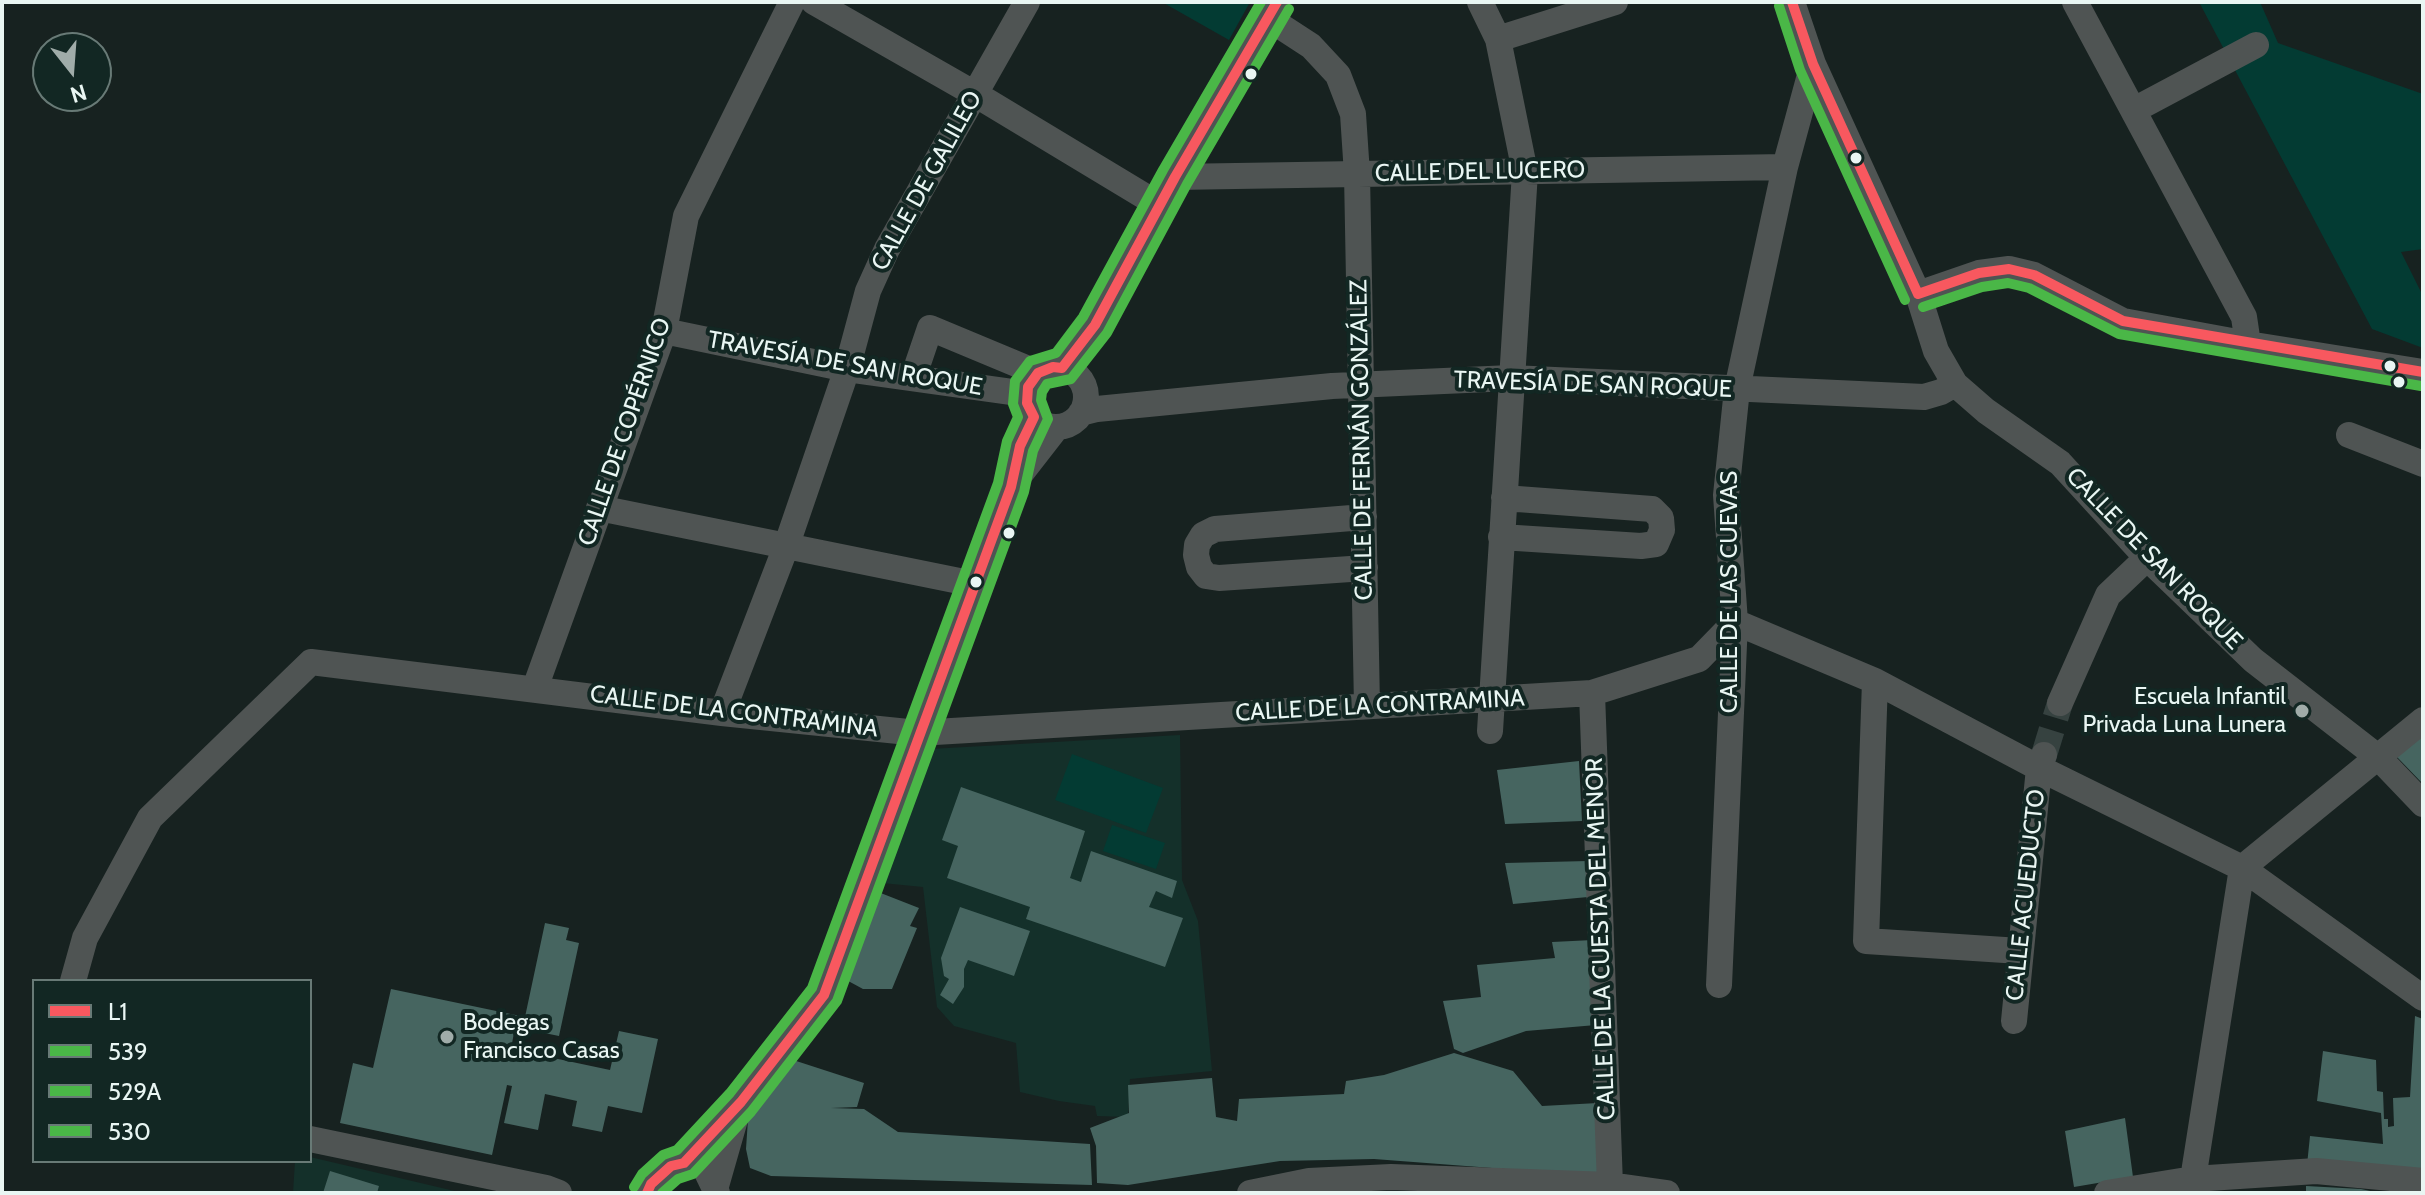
<!DOCTYPE html>
<html>
<head>
<meta charset="utf-8">
<style>
	body { margin:0 }
	#map { position:relative; width:2425px; height:1195px; overflow:hidden; background:#172220; font-family:Cabin,sans-serif }
	canvas { display:block }
	.frame { position:absolute; inset:0; border:4px solid #e9f6f3; pointer-events:none }
	.legend { position:absolute; left:32px; top:979px; width:280px; height:184px; box-sizing:border-box; background:#122723; border:2px solid #687a76; margin:0; padding:10px 14px; list-style:none; font-size:24px; color:#e9f6f3 }
	.legend li { display:flex; align-items:center; gap:16px; height:40px }
	.legend b { width:40px; border:2px solid #687a76 }
	.north { position:absolute; left:32px; top:32px; width:80px; height:80px; box-sizing:border-box; background:#122723; border:2px solid #687a76; border-radius:50%; rotate:163deg; font-size:22px; font-weight:700; line-height:32px; text-align:center; color:#e9f6f3 }
	.north::after { content:''; display:block; margin:auto; width:28px; height:36px; background:#a0aca9; clip-path:polygon(50% 0,100% 100%,50% 72%,0 100%) }
</style>
</head>
<body>
<div id="map">
<canvas width="2425" height="1195"></canvas>
<div class="frame"></div>
<ul class="legend">
<li><b style="height:10px;background:#f8585f"></b>L1</li>
<li><b style="height:10px;background:#4ab747"></b>539</li>
<li><b style="height:10px;background:#4ab747"></b>529A</li>
<li><b style="height:10px;background:#4ab747"></b>530</li>
</ul>
<div class="north">N</div>
</div>
<script>
const context = document.querySelector('canvas').getContext('2d');
context.lineJoin = 'round';
function fillPath(path, color) {
  context.fillStyle = color;
  context.fill(path, 'evenodd');
}
function poly(rows) {
  const path = new Path2D();
  for (const r of rows) {
    if (r.length === 3) {
      path.moveTo(r[0] + r[2], r[1]);
      path.arc(r[0], r[1], r[2], 0, 2 * Math.PI);
      continue;
    }
    path.moveTo(r[0], r[1]);
    for (let i = 2; i < r.length; i += 2) path.lineTo(r[i], r[i + 1]);
  }
  return path;
}
function stroke(path, color, width, dash) {
  context.strokeStyle = color;
  context.lineWidth = width;
  context.lineCap = dash ? 'butt' : 'round';
  context.setLineDash(dash || []);
  context.stroke(path);
}
function label(font, color, halo, rows, align = 'center') {
  context.font = font + ' Cabin,sans-serif';
  context.lineWidth = 8;
  context.setLineDash([]);
  context.textBaseline = 'middle';
  context.strokeStyle = halo;
  context.fillStyle = color;
  for (const [text, x, y, turn = 0] of rows) {
    context.save();
    context.translate(x, y);
    context.rotate((+turn || 0) * Math.PI / 180);
    context.textAlign = isNaN(turn) ? turn : align;
    if (halo) context.strokeText(text, 0, 0);
    context.fillText(text, 0, 0);
    context.restore();
  }
}
fillPath(poly([
	[1180,735,1182,880,1198,921,1212,1071,1130,1079,1128,1117,1097,1116,1095,1106,1059,1101,1020,1092,1016,1043,954,1026,937,1007,923,887,882,883,930,749],
	[310,1157,463,1193,293,1193,295,1161,310,1161]
]), '#14302a');
fillPath(poly([
	[1162,2,1250,2,1229,40],
	[2199,2,2260,2,2278,43,2423,94,2423,249,2401,252,2423,296,2423,348,2372,329],
	[1072,754,1163,788,1146,833,1055,800],
	[1112,825,1165,843,1156,869,1103,851]
]), '#033b33');
fillPath(poly([
	[2423,735,2423,784,2397,757],
	[1579,761,1582,821,1505,824,1497,770],
	[961,787,1085,831,1070,878,1081,882,1091,851,1177,881,1172,898,1156,891,1149,907,1183,918,1165,967,1026,919,1030,907,947,878,958,846,942,840],
	[1588,861,1588,897,1513,904,1505,863],
	[873,890,919,908,910,926,917,928,892,989,863,989,839,976],
	[960,907,1030,931,1014,976,968,960,964,969,964,987,953,1004,940,995,949,979,944,976,941,958],
	[545,923,569,928,566,940,579,943,559,1036,515,1027,511,1049,610,1070,619,1031,658,1039,642,1113,608,1106,602,1132,572,1126,577,1101,545,1094,538,1130,504,1123,512,1086,507,1085,492,1155,340,1123,353,1063,373,1068,391,989,525,1017],
	[1593,940,1596,1025,1526,1031,1463,1053,1454,1049,1443,1001,1481,997,1477,965,1555,958,1552,942],
	[2415,1016,2423,1019,2423,1175,2307,1165,2310,1136,2383,1144,2381,1113,2317,1101,2323,1051,2376,1060,2377,1091,2383,1092,2384,1119,2388,1119,2388,1127,2394,1126,2393,1098,2410,1097],
	[1454,1053,1513,1071,1542,1106,1598,1103,1597,1176,1374,1159,1280,1161,1128,1185,1097,1183,1096,1146,1090,1128,1129,1113,1128,1085,1212,1078,1216,1117,1237,1121,1239,1099,1344,1094,1346,1081,1384,1075],
	[787,1058,864,1083,857,1107,831,1108,864,1109,898,1132,1090,1144,1092,1185,771,1176,750,1168,746,1149,748,1119,753,1107],
	[2125,1118,2133,1177,2074,1187,2065,1131],
	[330,1171,379,1186,377,1193,323,1193],
	[2306,1186,2361,1189,2375,1192,2306,1193]
]), '#466560');
stroke(poly([
	[2044,755,2060,703]
]), '#364240', 26, [26, 13]);
stroke(poly([
	[814,2,975,94,1159,205],
	[1480,2,1498,39,1525,172,1490,731],
	[1792,2,1813,64,1918,294,1936,351,1955,384,1986,411,2060,463,2147,558,2253,660,2379,758,2423,804],
	[2075,2,2244,317,2248,344],
	[1268,18,1311,46,1338,75,1353,114,1357,174,1367,706],
	[1498,39,1615,2],
	[2134,110,2256,45],
	[1175,177,1785,167],
	[1918,294,1979,273,2009,269,2034,275,2123,321,2248,344,2423,372],
	[664,331,847,369,1026,394],
	[1056,397,30],
	[1062,368,1095,325,1175,177,1277,2],
	[913,378,930,328,1038,373],
	[1081,413,1097,409,1332,386,1511,378,1924,397,1941,392,1955,384],
	[2349,435,2423,464],
	[1015,481,1057,427],
	[599,508,974,584],
	[1364,517,1215,529,1203,535,1197,545,1196,555,1199,567,1206,576,1219,578,1365,568],
	[1501,537,1641,546,1656,544,1662,530,1661,518,1652,509,1504,498],
	[1735,622,1875,681,2039,768,2242,868,2423,998],
	[1875,681,1866,941,2020,951],
	[535,688,664,331,686,216,792,2],
	[1592,693,1610,1185],
	[2060,703,2108,595,2147,558],
	[722,713,787,544,847,369,868,291,887,249,1027,2],
	[73,981,85,938,150,818,311,662,722,713,918,733,1592,693,1699,659,1735,622],
	[1719,985,1735,622,1726,495,1737,389,1785,167,1813,64],
	[2014,1021,2039,768,2044,755],
	[310,1139,546,1188,559,1193],
	[684,1163,741,1102,824,995,1011,487,1020,446,1034,417],
	[2193,1179,2242,868,2423,720],
	[716,1186,738,1109],
	[647,1193,651,1184,671,1166,695,1162,704,1166,717,1193],
	[1250,1193,1309,1181,1391,1177,1610,1185,1667,1193],
	[2107,1193,2193,1179,2316,1171,2423,1181]
]), '#4f5453', 26);
stroke(poly([
	[1792,2,1813,64,1918,294],
	[1918,294,1979,273,2009,269,2034,275,2123,321,2423,372],
	[647,1193,651,1184,671,1166,684,1163,741,1102,824,995,1011,487,1020,446,1034,417,1027,403,1028,387,1038,373,1053,367,1062,368,1095,325,1175,177,1277,2]
]), '#f8585f', 10);
stroke(poly([
	[662,1193,678,1179,693,1174,751,1112,837,1001,1024,492,1033,451,1048,419,1041,400,1042,392,1047,384,1071,379,1107,333,1187,184,1289,9]
]), '#4ab747', 10);
stroke(poly([
	[634,1187,642,1174,663,1155,677,1150,730,1093,812,988,998,483,1007,441,1018,417,1013,404,1015,381,1030,361,1056,353,1083,317,1163,170,1261,2]
]), '#4ab747', 10);
stroke(poly([
	[1779,6,1800,70,1905,300],
	[1923,307,1982,287,2008,283,2029,288,2119,334,2421,386]
]), '#4ab747', 10);
for (const [x, y, r, color] of [
	[1251,74,7,"#e9f6f3"],
	[1856,158,7,"#e9f6f3"],
	[2390,366,7,"#e9f6f3"],
	[2399,382,7,"#e9f6f3"],
	[1009,533,7,"#e9f6f3"],
	[976,582,7,"#e9f6f3"],
	[2302,711,8,"#a0aca9"],
	[447,1037,8,"#a0aca9"]
]) {
  const dot = new Path2D();
  dot.arc(x, y, r, 0, 2 * Math.PI);
  context.fillStyle = color;
  context.fill(dot);
  stroke(dot, '#122723', 3);
}
label('24px', '#e9f6f3', '#122723', [
	["CALLE DEL LUCERO",1480,172,-1],
	["CALLE DE GALILEO",927,181,-61],
	["TRAVESÍA DE SAN ROQUE",845,364,10],
	["TRAVESÍA DE SAN ROQUE",1593,385,2],
	["CALLE DE COPÉRNICO",625,432,-71],
	["CALLE DE FERNÁN GONZÁLEZ",1362,440,-91],
	["CALLE DE SAN ROQUE",2154,559,46],
	["CALLE DE LAS CUEVAS",1730,592,-90],
	["CALLE DE LA CONTRAMINA",1380,706,-3],
	["CALLE DE LA CONTRAMINA",734,712,7],
	["CALLE ACUEDUCTO",2026,895,-84],
	["CALLE DE LA CUESTA DEL MENOR",1601,939,-92]
]);
label('24px', '#e9f6f3', '#122723', [
	["Escuela Infantil",2286,697],
	["Privada Luna Lunera",2286,725],
	["Bodegas",463,1023,"left"],
	["Francisco Casas",463,1051,"left"]
], 'right');
</script>
</body>
</html>
